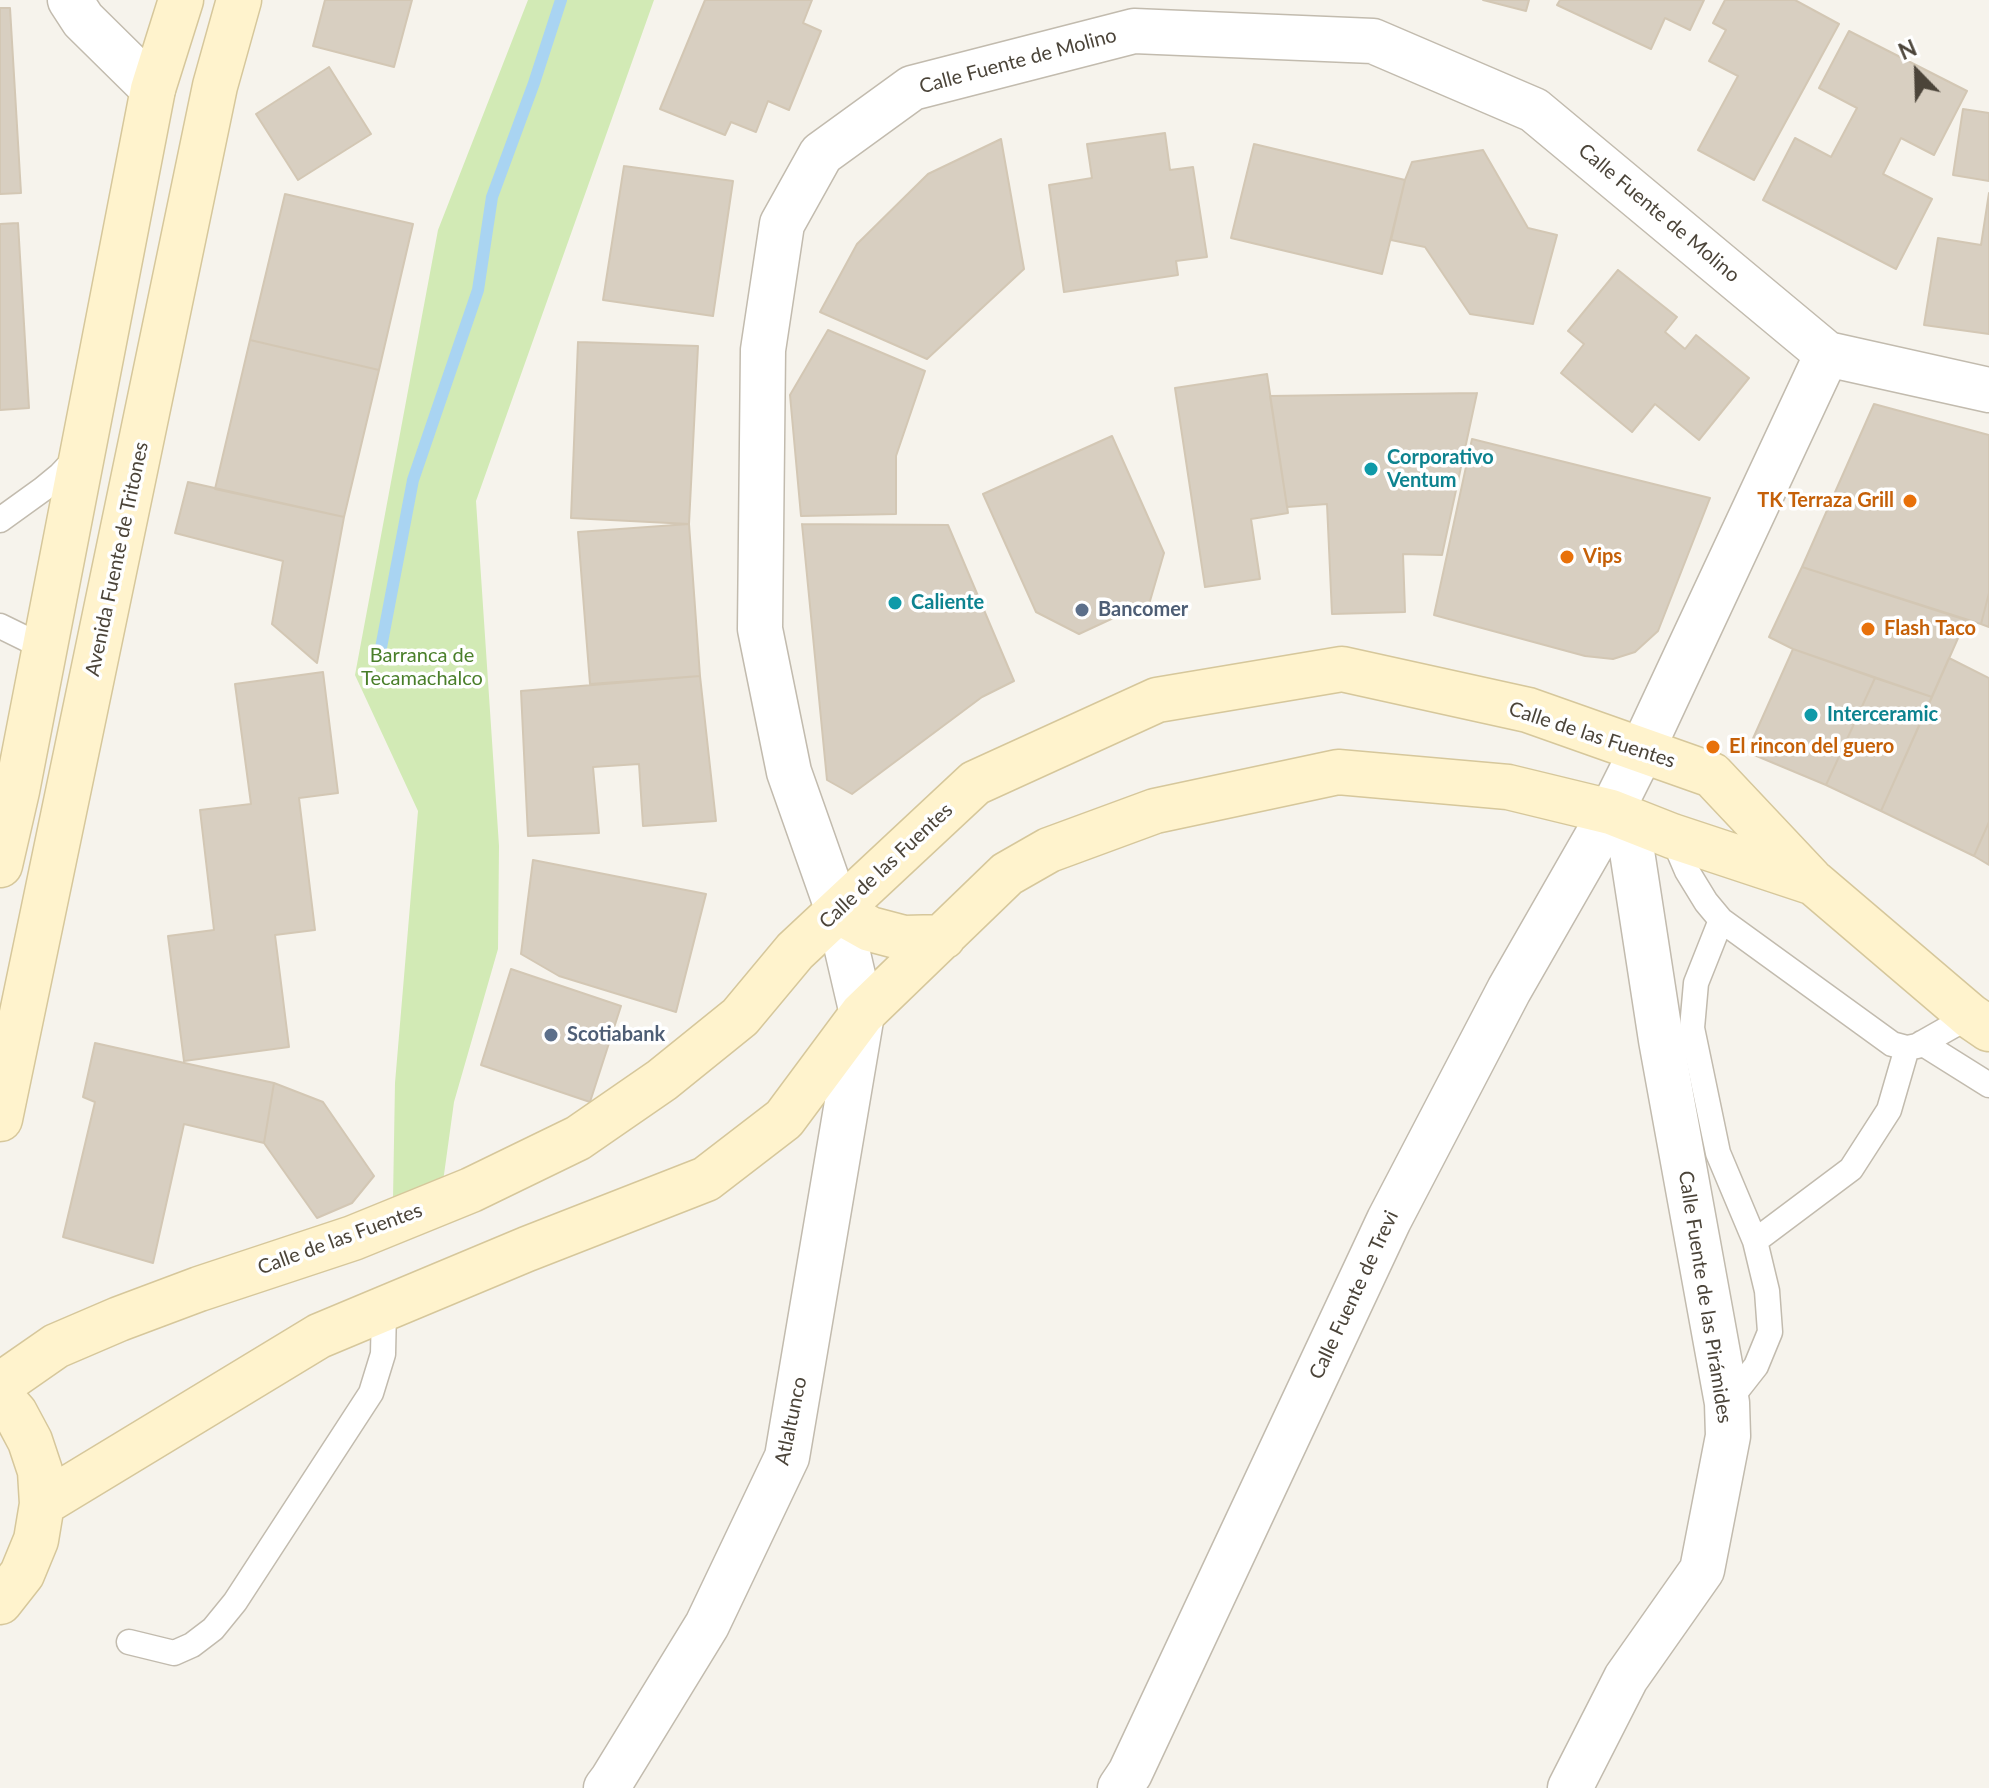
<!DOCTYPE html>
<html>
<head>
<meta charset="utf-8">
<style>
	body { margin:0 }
	#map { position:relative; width:1989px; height:1788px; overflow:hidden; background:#f6f3ec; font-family:Lato,sans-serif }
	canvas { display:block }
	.north { position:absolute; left:1877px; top:32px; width:80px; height:80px; -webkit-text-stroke:6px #fff; paint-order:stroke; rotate:337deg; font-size:22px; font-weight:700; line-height:32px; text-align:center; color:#4b4439 }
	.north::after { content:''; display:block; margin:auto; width:28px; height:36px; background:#4b4439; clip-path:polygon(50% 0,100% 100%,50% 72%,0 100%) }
</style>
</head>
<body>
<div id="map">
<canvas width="1989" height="1788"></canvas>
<div class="north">N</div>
</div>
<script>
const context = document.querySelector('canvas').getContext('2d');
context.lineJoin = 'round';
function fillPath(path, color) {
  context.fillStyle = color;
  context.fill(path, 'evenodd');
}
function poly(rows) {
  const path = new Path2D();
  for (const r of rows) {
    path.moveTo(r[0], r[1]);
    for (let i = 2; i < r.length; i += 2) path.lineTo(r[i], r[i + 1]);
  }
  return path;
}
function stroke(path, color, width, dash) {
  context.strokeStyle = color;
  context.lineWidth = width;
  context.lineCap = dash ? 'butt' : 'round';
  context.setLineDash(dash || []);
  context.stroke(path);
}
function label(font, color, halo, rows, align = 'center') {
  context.font = font + ' Lato,sans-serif';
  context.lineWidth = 7;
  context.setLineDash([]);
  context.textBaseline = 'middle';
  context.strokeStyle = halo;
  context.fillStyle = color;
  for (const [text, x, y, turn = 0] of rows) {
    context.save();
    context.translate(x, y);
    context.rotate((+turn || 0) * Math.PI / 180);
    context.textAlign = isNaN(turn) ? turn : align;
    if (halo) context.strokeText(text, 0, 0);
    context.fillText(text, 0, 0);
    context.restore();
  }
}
fillPath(poly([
	[528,0,654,0,476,501,499,846,498,949,454,1102,442,1189,393,1199,395,1083,418,811,355,675,438,230]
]), '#d2eab5');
stroke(poly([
	[380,653,413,480,478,290,492,197,534,83,561,0]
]), '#a9d4f2', 12);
const building = poly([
	[325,0,412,0,394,67,313,46,325,0],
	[705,0,812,0,803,23,821,31,789,110,768,101,756,132,731,122,725,135,660,109,705,0],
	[1483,0,1529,0,1526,11,1483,0],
	[1560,0,1704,0,1690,30,1665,18,1651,49,1557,5,1560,0],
	[1725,0,1795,0,1839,24,1754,180,1698,150,1738,76,1709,61,1726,30,1713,23,1725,0],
	[0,8,10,8,21,193,0,194,0,8],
	[1849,31,1967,91,1934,155,1901,138,1883,174,1932,199,1896,269,1763,200,1795,138,1831,157,1857,108,1819,88,1849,31],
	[329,67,371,134,298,180,256,114,329,67],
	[1963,109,1989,113,1989,181,1953,175,1963,109],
	[1165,133,1170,170,1193,167,1207,257,1176,261,1178,275,1064,292,1049,185,1092,178,1087,144,1165,133],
	[1001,139,1024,269,927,359,820,312,857,244,928,174,1001,139],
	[1254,144,1405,180,1382,274,1231,238,1254,144],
	[1483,150,1528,228,1557,235,1533,324,1470,314,1425,247,1391,240,1405,180,1412,162,1483,150],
	[624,166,733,181,713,316,603,300,624,166],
	[1989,193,1989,334,1924,325,1938,238,1981,245,1989,193],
	[285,194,413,224,379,370,250,340,285,194],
	[18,223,29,408,0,410,0,224,18,223],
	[1618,270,1677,317,1665,332,1685,349,1696,335,1749,378,1699,440,1655,404,1632,432,1561,373,1584,344,1568,331,1618,270],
	[828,330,925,371,896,456,896,514,801,516,790,395,828,330],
	[250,340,379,370,344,517,215,489,250,340],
	[578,342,698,346,689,524,571,518,578,342],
	[1267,374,1288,513,1251,519,1260,579,1205,587,1175,388,1267,374],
	[1477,393,1442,555,1403,554,1405,612,1332,614,1327,504,1287,507,1270,396,1477,393],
	[1874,404,1989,435,1989,593,1981,624,1802,567,1874,404],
	[1112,436,1164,553,1150,601,1079,634,1036,612,983,494,1112,436],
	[1472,439,1710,498,1658,631,1635,652,1613,659,1585,656,1434,615,1472,439],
	[188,482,344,517,317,663,272,624,283,561,175,533,188,482],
	[689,524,700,676,590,684,578,532,689,524],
	[802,524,948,525,1014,681,982,697,852,794,827,780,802,524],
	[1802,567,1966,620,1932,697,1793,649,1769,637,1802,567],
	[1989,593,1989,627,1981,624,1989,593],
	[1793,649,1875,678,1826,785,1747,752,1793,649],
	[1949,658,1989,678,1989,822,1974,856,1881,811,1949,658],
	[323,672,338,793,299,798,315,930,275,935,289,1047,184,1061,168,936,214,930,200,810,251,804,235,684,323,672],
	[700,676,716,821,643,826,639,764,593,767,599,833,528,836,521,691,700,676],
	[1875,678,1932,697,1881,811,1826,785,1875,678],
	[1989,822,1989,865,1974,856,1989,822],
	[533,860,706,894,676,1012,559,976,521,954,533,860],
	[511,969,621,1006,590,1102,481,1065,511,969],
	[95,1043,274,1083,264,1143,184,1124,153,1263,63,1237,95,1102,83,1097,95,1043],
	[274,1083,323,1102,374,1176,352,1203,317,1218,264,1143,274,1083]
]);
fillPath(building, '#d8cfc1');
stroke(building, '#d3c7b4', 2);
const lane = poly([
	[0,520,43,489,60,475,77,457],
	[0,626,45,648],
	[1672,836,1687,871,1706,902,1721,920,1892,1044,1907,1048,1917,1046,1970,1016],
	[1721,920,1696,983,1692,1028,1718,1153,1755,1241,1767,1291,1770,1332,1756,1366,1727,1403],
	[1922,1043,1989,1085],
	[1755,1241,1851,1169,1889,1110,1907,1048],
	[129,1642,174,1653,192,1645,213,1629,235,1602,371,1393,383,1354,384,1309]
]);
const street = poly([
	[70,0,83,20,153,89],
	[606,1788,612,1780,707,1625,787,1457,862,1014,838,911,789,772,760,629,763,350,782,224,821,154,912,88,1134,31,1373,41,1534,110,1827,354,1989,390],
	[1120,1788,1130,1773,1389,1220,1509,990,1611,812,1642,750,1827,354],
	[1570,1788,1626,1678,1702,1570,1728,1436,1727,1403,1661,1040,1627,819]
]);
const secondary = poly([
	[0,865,17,791,153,89,181,0],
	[838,911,870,929,904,938,943,937],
	[0,1119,215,86,239,0],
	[0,1385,56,1346,119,1319,199,1289,353,1238,471,1190,578,1138,662,1080,740,1017,795,951,975,783,1157,700,1342,669,1528,710,1712,775,1810,879],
	[0,1396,15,1413,30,1441,40,1471,42,1504,36,1540,22,1574,0,1602],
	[42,1504,319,1336,527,1249,706,1179,784,1119,862,1014,1007,874,1049,850,1155,811,1338,772,1508,787,1611,812,1672,836,1814,883,1970,1016,1989,1029]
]);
stroke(lane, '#c2bbae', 27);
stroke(street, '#c2bbae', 47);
stroke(secondary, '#d6c79b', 47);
stroke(lane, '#fff', 24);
stroke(street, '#fff', 44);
stroke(secondary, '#fff3cd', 44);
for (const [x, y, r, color] of [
	[1371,469,8,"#0f9aa8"],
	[1910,501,8,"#e8710a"],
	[1567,557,8,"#e8710a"],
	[895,603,8,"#0f9aa8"],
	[1082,610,8,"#5c6f8a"],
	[1868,629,8,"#e8710a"],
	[1811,715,8,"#0f9aa8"],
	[1713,747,8,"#e8710a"],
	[551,1035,8,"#5c6f8a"]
]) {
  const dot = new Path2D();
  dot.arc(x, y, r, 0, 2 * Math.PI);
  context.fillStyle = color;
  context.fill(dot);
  stroke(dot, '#fff', 3);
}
label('20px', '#4b4439', '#fff', [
	["Calle Fuente de Molino",1018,61,-15],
	["Calle Fuente de Molino",1659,213,40],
	["Avenida Fuente de Tritones",117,559,-78],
	["Calle de las Fuentes",1592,735,18],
	["Calle de las Fuentes",886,866,-43],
	["Calle de las Fuentes",340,1239,-20],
	["Calle Fuente de Trevi",1354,1295,-65],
	["Calle Fuente de las Pirámides",1705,1297,81],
	["Atlaltunco",791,1421,-78]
]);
label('bold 20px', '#0d838f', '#fff', [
	["Corporativo",1387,458],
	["Ventum",1387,481],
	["Caliente",911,603],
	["Interceramic",1827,715]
], 'left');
label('bold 20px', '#c56008', '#fff', [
	["TK Terraza Grill",1894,501,"right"],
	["Vips",1583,557],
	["Flash Taco",1884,629],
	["El rincon del guero",1729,747]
], 'left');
label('bold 20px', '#4e5e75', '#fff', [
	["Bancomer",1098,610],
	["Scotiabank",567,1035]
], 'left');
label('20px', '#4a7f2a', '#fff', [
	["Barranca de",422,656],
	["Tecamachalco",422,679]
]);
</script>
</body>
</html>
